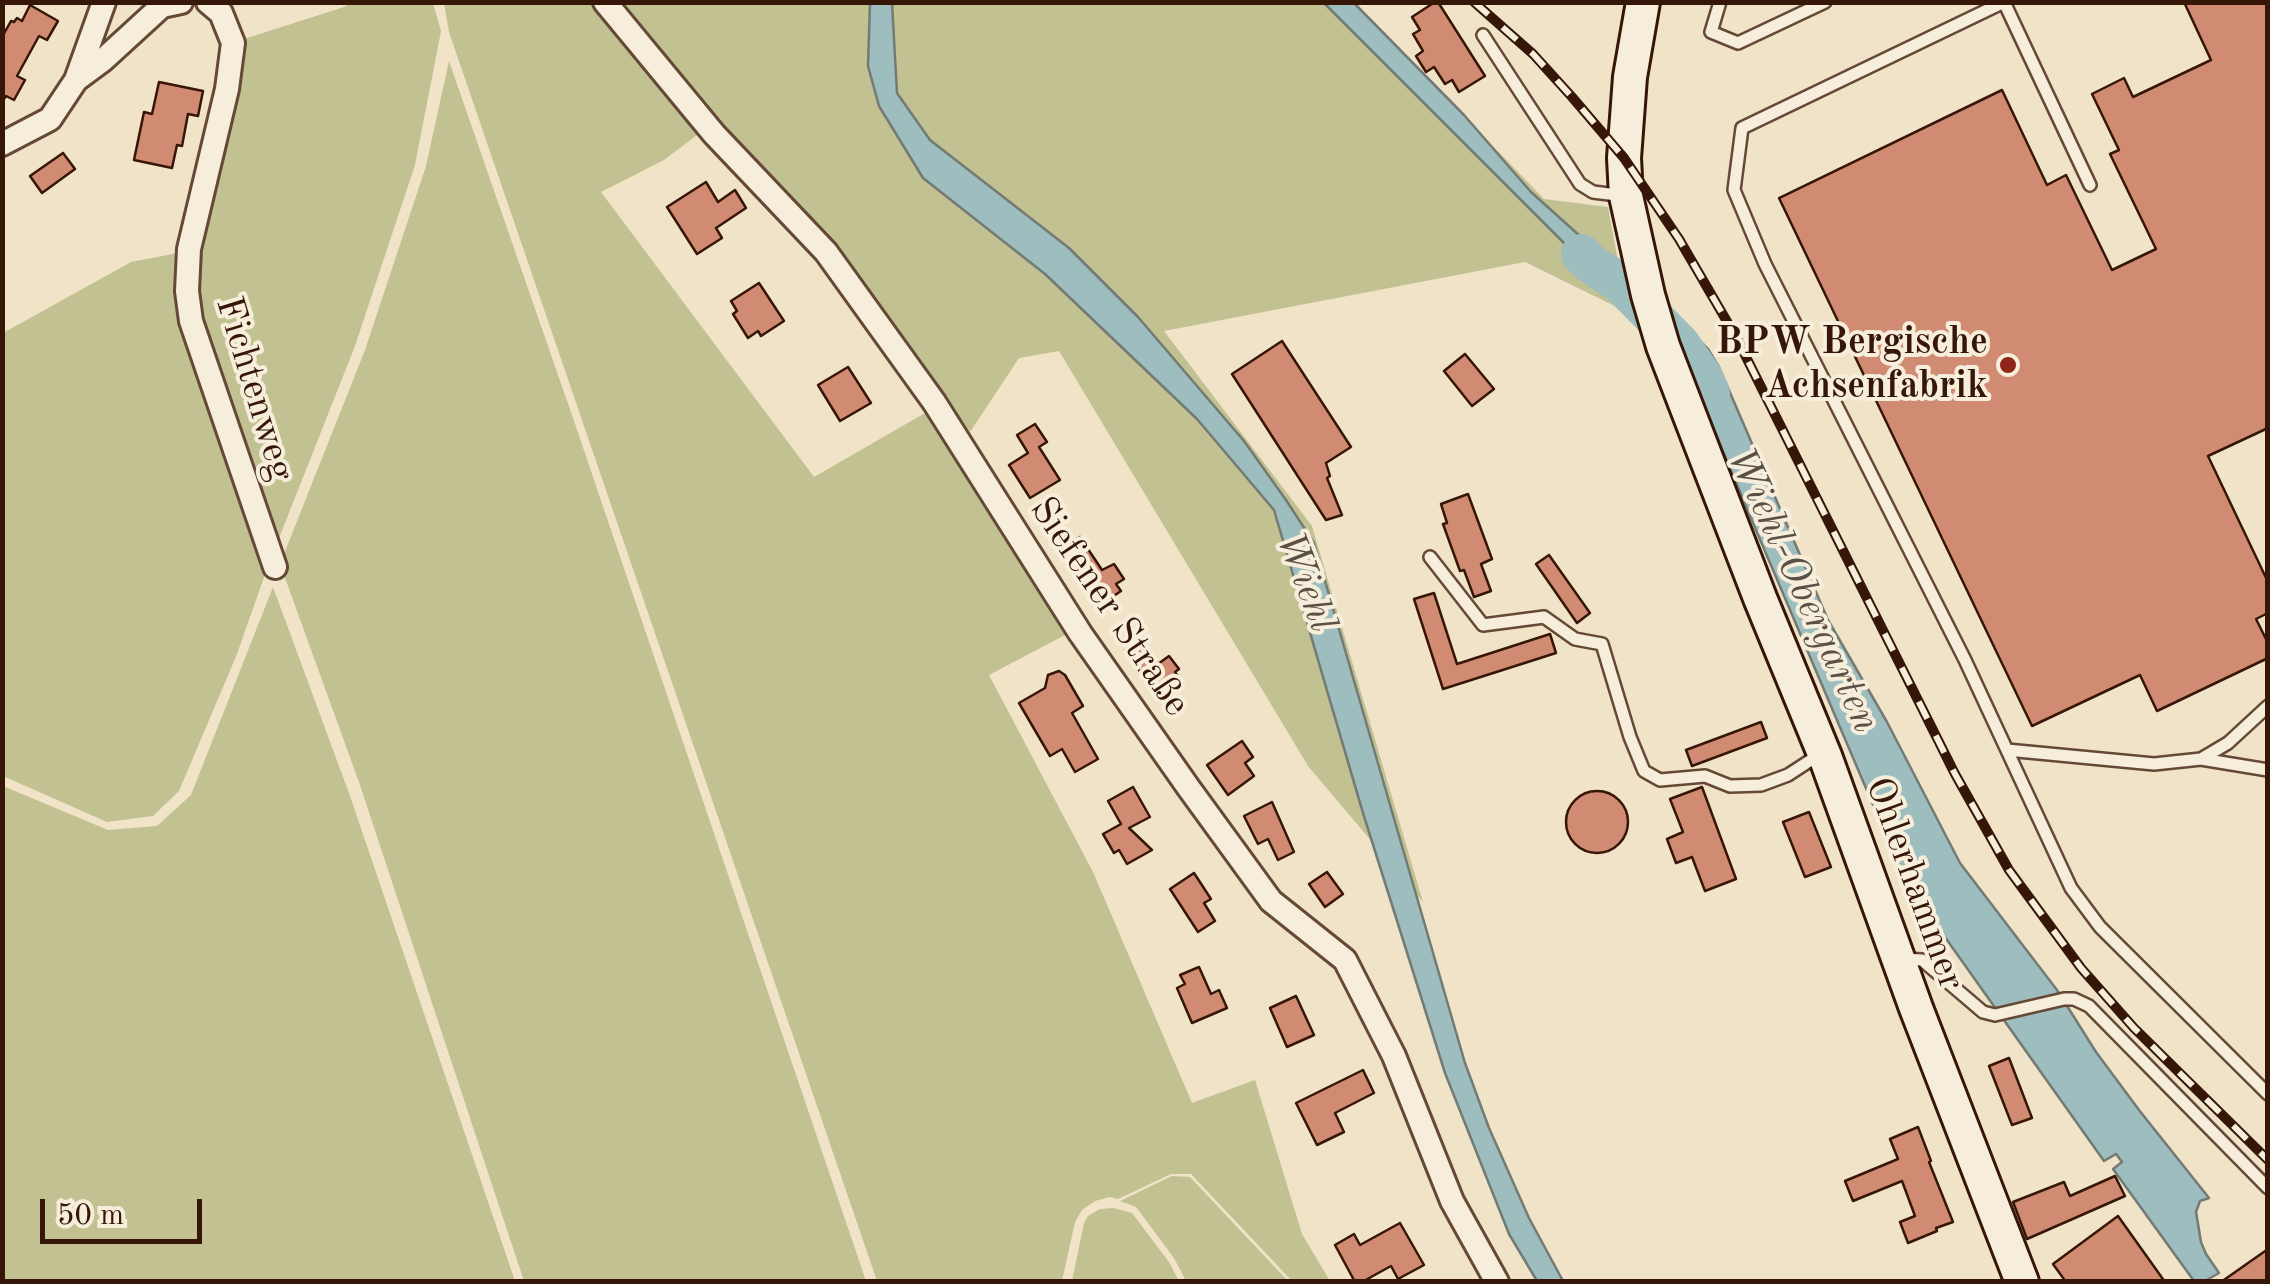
<!DOCTYPE html>
<html>
<head>
<meta charset="utf-8">
<style>
	body { margin:0 }
	#map { position:relative; width:2270px; height:1284px; overflow:hidden; background:#f1e3c8; font-family:"Old Standard TT",serif }
	canvas { display:block }
	.frame { position:absolute; inset:0; border:5px solid #361606; pointer-events:none }
	.scale { position:absolute; left:40px; top:1199px; width:162px; height:45px; box-sizing:border-box; border:5px solid #361606; border-top:0; padding-left:12px; font-size:30px; line-height:35px; white-space:nowrap; color:#361606; -webkit-text-stroke:8px #f6eddb; paint-order:stroke }
</style>
</head>
<body>
<div id="map">
<canvas width="2270" height="1284"></canvas>
<div class="frame"></div>
<div class="scale">50 m</div>
</div>
<script>
const context = document.querySelector('canvas').getContext('2d');
context.lineJoin = 'round';
function fillPath(path, color) {
  context.fillStyle = color;
  context.fill(path, 'evenodd');
}
function poly(rows) {
  const path = new Path2D();
  for (const r of rows) {
    if (r.length === 3) {
      path.moveTo(r[0] + r[2], r[1]);
      path.arc(r[0], r[1], r[2], 0, 2 * Math.PI);
      continue;
    }
    path.moveTo(r[0], r[1]);
    for (let i = 2; i < r.length; i += 2) path.lineTo(r[i], r[i + 1]);
  }
  return path;
}
function stroke(path, color, width, dash) {
  context.strokeStyle = color;
  context.lineWidth = width;
  context.lineCap = dash ? 'butt' : 'round';
  context.setLineDash(dash || []);
  context.stroke(path);
}
function label(font, color, halo, rows, align = 'center') {
  context.font = font + ' "Old Standard TT",serif';
  context.lineWidth = 8;
  context.setLineDash([]);
  context.textBaseline = 'middle';
  context.strokeStyle = halo;
  context.fillStyle = color;
  for (const [text, x, y, turn = 0] of rows) {
    context.save();
    context.translate(x, y);
    context.rotate((+turn || 0) * Math.PI / 180);
    context.textAlign = isNaN(turn) ? turn : align;
    if (halo) context.strokeText(text, 0, 0);
    context.fillText(text, 0, 0);
    context.restore();
  }
}
fillPath(poly([
	[350,3,433,3,441,31,415,165,355,346,268,566,237,654,179,791,153,816,107,822,3,776,3,333,131,262,183,252,241,40,344,7],
	[444,3,1355,3,1544,199,1608,207,1620,272,1631,314,1525,262,1164,331,1312,526,1423,902,1308,766,1059,351,1019,358,970,432,828,242,717,120,664,160,601,192,814,477,925,413,1065,635,989,675,1093,872,1192,1103,1255,1080,1302,1234,1330,1281,1292,1281,1191,1174,1171,1174,1118,1199,1110,1197,1095,1201,1082,1210,1075,1222,1062,1281,877,1281,449,32],
	[449,61,574,421,866,1281,524,1281,508,1233,360,785,280,564,365,350,426,166],
	[273,587,350,796,515,1281,3,1281,3,786,108,830,157,826,191,795],
	[1172,1176,1190,1177,1288,1281,1186,1281,1174,1258,1136,1207,1120,1201],
	[1114,1208,1132,1213,1169,1262,1179,1281,1072,1281,1084,1223,1088,1216,1100,1209]
]), '#c1c192');
const water = poly([
	[870,3,892,3,897,93,930,140,1069,248,1138,317,1244,441,1286,500,1314,543,1465,1063,1489,1128,1529,1218,1563,1281,1537,1281,1509,1234,1445,1073,1363,813,1274,510,1197,419,1045,274,923,178,879,106,868,66,870,3],
	[1324,3,1354,3,1464,115,1531,192,1620,272,1631,314,1607,286,1324,3],
	[1673,319,1692,333,1708,349,1719,367,1828,620,1887,722,1960,863,2057,990,2096,1052,2139,1110,2209,1198,2200,1201,2196,1212,2201,1242,2206,1254,2219,1273,2205,1281,2194,1281,2113,1169,2122,1162,2116,1154,2104,1161,1915,895,1894,854,1750,516,1689,370,1673,319]
]);
fillPath(water, '#9dbdbe');
stroke(water, '#747a74', 2.5);
stroke(poly([
	[1581,254,1591,264,1620,283,1680,344,1703,377,1710,393]
]), '#9dbdbe', 40);
const building = poly([
	[1435,2,1438,2,1485,76,1459,92,1452,80,1445,84,1434,67,1426,72,1416,56,1423,51,1413,34,1420,30,1412,17,1435,2],
	[2184,2,2268,2,2268,428,2208,456,2268,582,2268,613,2256,619,2268,643,2268,658,2157,711,2140,675,2032,726,1779,198,2002,90,2047,185,2066,175,2112,270,2156,249,2110,154,2119,150,2092,94,2124,78,2133,97,2211,60,2184,2],
	[30,5,58,21,47,40,39,36,17,76,25,80,14,100,6,96,2,102,2,37,11,21,14,22,17,18,22,21,30,5],
	[159,82,203,91,198,116,188,114,182,146,177,145,172,168,134,160,144,112,152,114,159,82],
	[63,153,75,169,42,193,30,176,63,153],
	[706,182,718,202,735,190,746,208,716,228,722,238,697,254,667,207,706,182],
	[759,283,784,321,761,336,758,331,748,338,733,314,737,311,731,301,759,283],
	[1282,341,1351,447,1326,463,1330,476,1327,478,1342,515,1326,520,1232,374,1282,341],
	[1465,354,1494,389,1472,406,1444,371,1465,354],
	[848,367,871,403,840,421,818,385,848,367],
	[1035,424,1047,442,1039,447,1060,480,1030,498,1009,465,1028,453,1017,435,1035,424],
	[1468,494,1492,559,1481,564,1491,591,1474,597,1464,570,1460,571,1443,524,1447,523,1441,504,1468,494],
	[1080,537,1102,570,1114,564,1124,579,1116,584,1121,591,1096,608,1061,548,1080,537],
	[1549,555,1590,613,1577,623,1536,564,1549,555],
	[1434,593,1457,664,1550,634,1556,653,1443,689,1414,599,1434,593],
	[1140,639,1158,664,1169,656,1179,669,1175,672,1183,684,1160,700,1125,650,1140,639],
	[1059,671,1065,675,1083,706,1072,713,1098,759,1075,772,1062,749,1050,756,1019,703,1045,688,1048,675,1059,671],
	[1761,722,1767,738,1692,766,1686,750,1761,722],
	[1242,741,1253,757,1245,763,1254,776,1228,795,1207,765,1242,741],
	[1133,787,1150,817,1129,828,1152,850,1127,864,1119,850,1114,853,1103,834,1121,824,1108,801,1133,787],
	[1702,787,1736,879,1705,891,1692,857,1676,863,1667,839,1683,832,1670,799,1702,787],
	[1597,822,31],
	[1272,802,1294,852,1278,860,1268,839,1258,844,1244,816,1272,802],
	[1809,812,1831,867,1805,877,1783,822,1809,812],
	[1327,872,1343,894,1325,907,1309,884,1327,872],
	[1194,873,1211,899,1204,903,1215,921,1198,932,1170,889,1194,873],
	[1199,967,1211,994,1219,990,1227,1008,1192,1023,1177,988,1185,984,1180,975,1199,967],
	[1296,996,1314,1035,1287,1047,1270,1008,1296,996],
	[2009,1058,2032,1118,2012,1125,1989,1066,2009,1058],
	[1363,1070,1374,1093,1335,1113,1344,1132,1317,1145,1296,1103,1363,1070],
	[1918,1127,1931,1161,1929,1162,1953,1222,1936,1228,1937,1231,1908,1243,1900,1222,1915,1216,1902,1181,1853,1201,1845,1181,1898,1159,1890,1139,1918,1127],
	[2115,1176,2125,1196,2027,1239,2013,1202,2064,1182,2070,1196,2115,1176],
	[2118,1216,2165,1282,2066,1282,2053,1264,2118,1216],
	[1400,1223,1424,1265,1398,1279,1391,1266,1362,1282,1355,1282,1335,1245,1354,1234,1360,1245,1400,1223],
	[2268,1249,2268,1282,2221,1282,2268,1249]
]);
fillPath(building, '#d18b73');
stroke(building, '#361606', 2.5);
const lane = poly([
	[1720,2,1711,32,1738,43,1825,2],
	[1483,35,1580,184,1593,192,1625,196],
	[2090,185,2004,2,1742,128,1734,190,1765,264,1965,660,2071,888,2100,927,2268,1094],
	[1430,557,1483,625,1544,617,1575,639,1602,644,1630,737,1644,771,1660,780,1705,776,1730,786,1761,785,1788,775,1811,760,1822,757],
	[2007,750,2154,764,2201,759,2268,770],
	[2201,759,2228,743,2268,706],
	[1903,959,1922,960,1983,1012,1995,1015,2064,999,2074,999,2089,1006,2268,1188]
]);
const street = poly([
	[208,2,221,13,233,43,227,89,189,249,187,291,191,321,275,567],
	[605,2,714,134,826,252,934,402,1080,633,1188,787,1271,901,1345,960,1394,1056,1452,1201,1497,1282],
	[76,80,103,60,162,6,181,2],
	[2,144,50,119,76,80,104,2]
]);
const secondary = poly([
	[1643,2,1630,77,1624,158,1626,196,1648,295,1663,346,1760,598,1825,756,1916,1008,2022,1282]
]);
stroke(lane, '#654936', 16);
stroke(street, '#654936', 28);
stroke(secondary, '#361606', 38);
stroke(lane, '#f6eddb', 11);
stroke(street, '#f6eddb', 22);
stroke(secondary, '#f6eddb', 32);
const rail = poly([
	[1474,2,1533,54,1572,97,1624,158,1679,239,1736,337,1955,774,2009,870,2081,968,2134,1028,2268,1160]
]);
stroke(rail, '#361606', 10);
stroke(rail, '#f6eddb', 6, [19]);
for (const [x, y, r, color] of [
	[2008,365,10,"#8f2418"]
]) {
  const dot = new Path2D();
  dot.arc(x, y, r, 0, 2 * Math.PI);
  context.fillStyle = color;
  context.fill(dot);
  stroke(dot, '#f6eddb', 4);
}
label('bold 38px', '#361606', '#f6eddb', [
	["BPW Bergische",1988,343],
	["Achsenfabrik",1988,387]
], 'right');
label('38px', '#361606', '#f6eddb', [
	["Fichtenweg",254,389,73],
	["Siefener Straße",1109,607,56],
	["Ohlerhammer",1914,884,70]
]);
label('italic 40px', '#5a5046', '#f6eddb', [
	["Wiehl",1305,582,69],
	["Wiehl-Obergarten",1802,590,65]
]);
</script>
</body>
</html>
